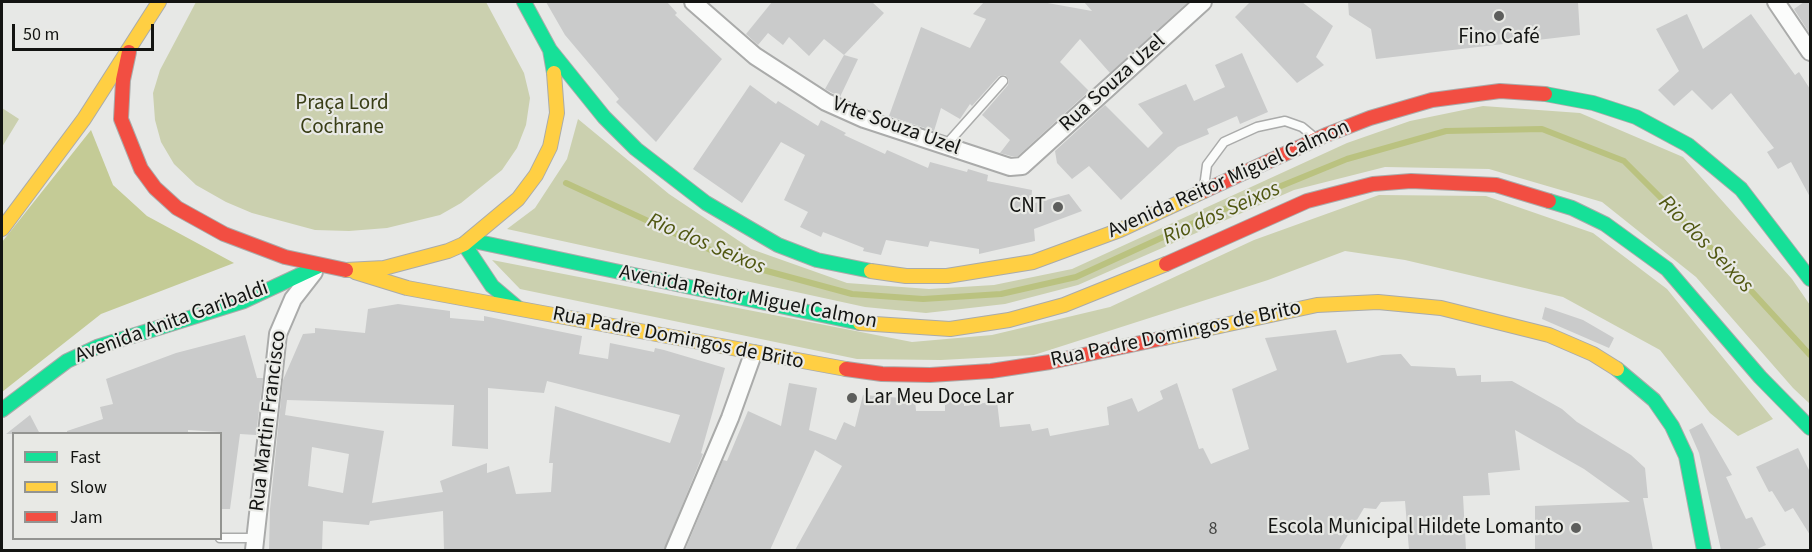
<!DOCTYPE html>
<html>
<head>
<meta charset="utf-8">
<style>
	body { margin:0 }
	#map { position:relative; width:1812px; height:552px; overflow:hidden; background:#e7e8e6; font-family:"Source Sans 3",sans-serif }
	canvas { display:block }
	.frame { position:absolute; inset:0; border:3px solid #131412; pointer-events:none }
	.legend { position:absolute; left:12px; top:432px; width:210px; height:108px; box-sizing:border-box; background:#e8e9e5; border:2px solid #939491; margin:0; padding:8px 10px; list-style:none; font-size:18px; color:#131412 }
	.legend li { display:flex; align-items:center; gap:12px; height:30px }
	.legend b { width:30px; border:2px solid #939491 }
	.scale { position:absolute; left:12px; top:24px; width:142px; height:27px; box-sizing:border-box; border:3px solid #131412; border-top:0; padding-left:8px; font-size:18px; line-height:21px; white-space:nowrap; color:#131412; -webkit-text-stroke:4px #e8e9e5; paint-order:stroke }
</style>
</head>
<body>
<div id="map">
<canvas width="1812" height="552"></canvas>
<div class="frame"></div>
<ul class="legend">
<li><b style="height:8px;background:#16e098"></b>Fast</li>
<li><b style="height:8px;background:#ffcf43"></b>Slow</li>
<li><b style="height:8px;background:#f24e42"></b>Jam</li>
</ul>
<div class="scale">50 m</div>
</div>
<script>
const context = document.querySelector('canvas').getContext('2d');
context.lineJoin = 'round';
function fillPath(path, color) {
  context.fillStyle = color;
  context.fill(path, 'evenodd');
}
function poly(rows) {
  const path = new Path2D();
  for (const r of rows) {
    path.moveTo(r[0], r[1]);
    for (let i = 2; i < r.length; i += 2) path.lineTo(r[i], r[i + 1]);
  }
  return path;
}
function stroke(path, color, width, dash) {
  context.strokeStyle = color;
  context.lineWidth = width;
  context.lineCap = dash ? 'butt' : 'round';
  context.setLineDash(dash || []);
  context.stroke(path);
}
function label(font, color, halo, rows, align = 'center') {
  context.font = font + ' "Source Sans 3",sans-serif';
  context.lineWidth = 4.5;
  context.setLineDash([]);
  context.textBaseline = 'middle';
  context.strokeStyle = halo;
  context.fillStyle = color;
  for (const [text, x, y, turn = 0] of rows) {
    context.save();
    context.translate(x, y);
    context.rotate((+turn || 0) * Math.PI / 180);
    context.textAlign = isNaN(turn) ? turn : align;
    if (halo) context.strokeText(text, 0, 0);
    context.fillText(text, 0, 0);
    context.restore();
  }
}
fillPath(poly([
	[196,2,486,2,524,73,530,98,526,125,517,148,502,170,461,203,440,215,387,228,349,231,315,230,252,213,226,202,196,185,174,164,161,142,155,120,153,93,160,70],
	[1483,106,1580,113,1683,157,1792,279,1810,305,1810,404,1793,388,1696,277,1602,202,1489,169,1385,167,1294,190,1078,285,1005,304,926,313,865,307,507,229,535,208,567,159,578,119,669,194,751,249,847,283,929,289,994,285,1072,269,1347,143,1410,121],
	[2,108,19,119,2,147],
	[1379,195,1486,196,1593,233,1667,289,1773,419,1738,436,1710,413,1660,350,1563,297,1405,260,1345,251,1268,280,1034,355,941,360,857,359,520,289,492,260,912,342,992,335,1110,307,1254,240]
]), '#cbd0af');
fillPath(poly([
	[91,130,113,185,147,216,234,263,101,314,2,392,2,242]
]), '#c4cb96');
stroke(poly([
	[566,183,741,264,852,294,923,299,1001,294,1076,277,1220,211,1347,159,1446,131,1542,129,1624,161,1722,259,1810,355]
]), '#bac280', 6);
fillPath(poly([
	[546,2,667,2,677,13,675,15,722,59,656,142,616,102,619,99,565,35],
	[772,2,872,2,884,13,844,55,824,39,809,56,789,37,783,45,768,33,758,45,746,34],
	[984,2,1042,2,1092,11,1084,2,1188,2,1110,73,1080,39,1060,62,1089,91,1018,156,1011,156,1000,153,1010,140,982,115,1008,85,1009,80,1005,75,999,76,972,106,970,104,960,119,941,108,934,131,889,116,921,27,970,48,986,19,973,14],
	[1250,2,1302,2,1333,26,1316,57,1324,65,1297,83,1235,17],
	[1348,2,1578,2,1580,35,1376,59,1371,29,1349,15],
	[1804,2,1810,2,1810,34,1794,9],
	[1687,14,1703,49,1751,14,1795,75,1799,72,1810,89,1810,197,1791,162,1778,169,1767,152,1774,148,1731,93,1712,110,1692,90,1674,106,1658,90,1679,71,1656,29],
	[1242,53,1268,112,1240,124,1237,116,1207,129,1209,134,1178,147,1121,200,1089,166,1072,179,1057,163,1055,151,1105,105,1148,148,1163,133,1138,104,1186,84,1194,101,1225,87,1215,65],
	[844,55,858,59,840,97,825,89],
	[750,85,776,104,778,101,818,126,821,120,846,133,844,135,885,154,887,150,928,168,930,162,967,172,968,169,988,175,987,181,1032,190,1031,204,1069,194,1082,211,1034,229,1035,241,979,254,979,249,930,241,928,247,886,240,881,255,863,251,864,248,823,232,821,237,800,227,808,212,784,200,805,155,781,142,742,203,693,169],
	[398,304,450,311,450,318,484,321,484,316,582,336,579,354,608,359,610,343,654,352,655,348,664,350,725,368,701,453,703,454,664,550,444,550,443,511,370,521,369,525,323,521,322,550,269,550,270,509,283,380,303,334,315,333,315,328,365,333,368,309],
	[547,381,680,415,670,443,555,406,549,463,553,463,551,492,516,494,509,466,487,473,487,463,440,481,443,492,372,503,384,431,285,415,287,400,454,405,452,446,488,449,488,388,544,393],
	[312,447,349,454,343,493,308,486],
	[1545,307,1583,320,1614,338,1609,348,1542,319],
	[1336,330,1347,363,1382,355,1401,354,1411,366,1455,368,1457,376,1481,375,1481,382,1512,381,1562,409,1577,422,1631,455,1645,468,1648,498,1643,498,1653,550,1535,550,1535,506,1630,502,1584,469,1515,430,1520,470,1488,473,1490,495,1463,496,1466,550,1409,550,1405,501,1381,502,1376,509,1364,508,1339,550,795,550,842,466,815,450,770,550,685,550,723,460,727,461,748,411,781,426,789,383,817,388,809,430,836,440,844,422,855,427,863,395,915,399,916,411,945,411,945,400,964,400,964,406,997,401,1000,427,1030,424,1032,431,1048,428,1050,436,1109,425,1107,407,1132,398,1138,412,1163,399,1160,391,1177,383,1199,449,1203,448,1211,464,1249,449,1232,389,1277,370,1265,338],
	[245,335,257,378,263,378,256,435,240,434,230,509,220,509,220,432,188,430,188,434,67,434,67,431,103,419,100,407,113,404,106,379,176,353],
	[30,415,40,434,6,434],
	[1702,423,1732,475,1726,477,1746,519,1752,517,1766,545,1755,550,1721,550,1699,453,1689,430],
	[1798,448,1810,472,1810,535,1793,508,1785,512,1772,491,1769,492,1756,467]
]), '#cacbcb');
const lane = poly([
	[945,146,1003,81],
	[1204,187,1207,165,1224,142,1257,127,1285,121,1302,127,1314,137],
	[220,538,254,538]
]);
const street = poly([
	[693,2,755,56,826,102,864,119,1010,167,1022,166,1203,2],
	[1776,2,1810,52],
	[254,550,278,334,293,299,314,272],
	[674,550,730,418,753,354]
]);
const fast = poly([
	[524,2,550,50,554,73],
	[550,50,604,117,636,149,706,203,778,245,817,260,871,271],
	[1545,94,1593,103,1636,117,1688,145,1741,189,1810,279],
	[1549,201,1572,208,1605,224,1667,269,1760,377,1810,428],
	[469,240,860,323],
	[464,244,492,286,518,308],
	[1617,369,1654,400,1672,426,1686,456,1704,550],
	[2,410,67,361,97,347,244,301,319,266]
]);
const slow = poly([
	[2,229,84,119,159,2],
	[346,270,384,268,448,251,464,244,518,199,536,175,550,147,557,113,554,73],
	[871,271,906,276,947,276,1033,262,1120,230,1204,191],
	[355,272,407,288,846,369],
	[860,323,950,329,1009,320,1064,305,1166,264],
	[1164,338,1317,305,1378,302,1441,308,1549,335,1593,354,1617,369]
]);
const jam = poly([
	[129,52,123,80,121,119,141,169,155,188,177,208,224,234,285,257,346,270],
	[1204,191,1326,135,1370,118,1432,100,1500,91,1545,94],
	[1166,264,1307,201,1373,184,1411,181,1496,185,1549,201],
	[846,369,882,374,930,375,991,371,1050,362,1164,338]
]);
stroke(lane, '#aaabaa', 11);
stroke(street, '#aaabaa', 20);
stroke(fast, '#aaabaa', 16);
stroke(slow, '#aaabaa', 16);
stroke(jam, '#aaabaa', 16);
stroke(lane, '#fbfcfb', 8);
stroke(street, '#fbfcfb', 16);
stroke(fast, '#16e098', 14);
stroke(slow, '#ffcf43', 14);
stroke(jam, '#f24e42', 14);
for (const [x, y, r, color] of [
	[1499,16,6,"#5d5e5c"],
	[1058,207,6,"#5d5e5c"],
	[852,398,6,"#5d5e5c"],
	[1576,528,6,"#5d5e5c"]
]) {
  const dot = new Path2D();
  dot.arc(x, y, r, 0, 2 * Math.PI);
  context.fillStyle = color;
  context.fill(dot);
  stroke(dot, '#e8e9e5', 2);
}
label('18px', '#414240', null, [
	["8",1213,530]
]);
label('21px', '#131412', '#e8e9e5', [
	["Fino Café",1499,38,"center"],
	["CNT",1046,207],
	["Lar Meu Doce Lar",864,398,"left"],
	["Escola Municipal Hildete Lomanto",1564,528]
], 'right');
label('21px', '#131412', '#e8e9e5', [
	["Rua Souza Uzel",1113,84,-42],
	["Vrte Souza Uzel",896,127,20],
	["Avenida Reitor Miguel Calmon",1229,180,-24],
	["Avenida Reitor Miguel Calmon",748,298,11],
	["Avenida Anita Garibaldi",172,323,-20],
	["Rua Padre Domingos de Brito",1176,335,-12],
	["Rua Padre Domingos de Brito",678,339,11],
	["Rua Martin Francisco",269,421,-83]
]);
label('21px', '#393e16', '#e8e9e5', [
	["Praça Lord",342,104],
	["Cochrane",342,128]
]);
label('italic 22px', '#505711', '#e8e9e5', [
	["Rio dos Seixos",1222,214,-24],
	["Rio dos Seixos",706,245,23],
	["Rio dos Seixos",1705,245,46]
]);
</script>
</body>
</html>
